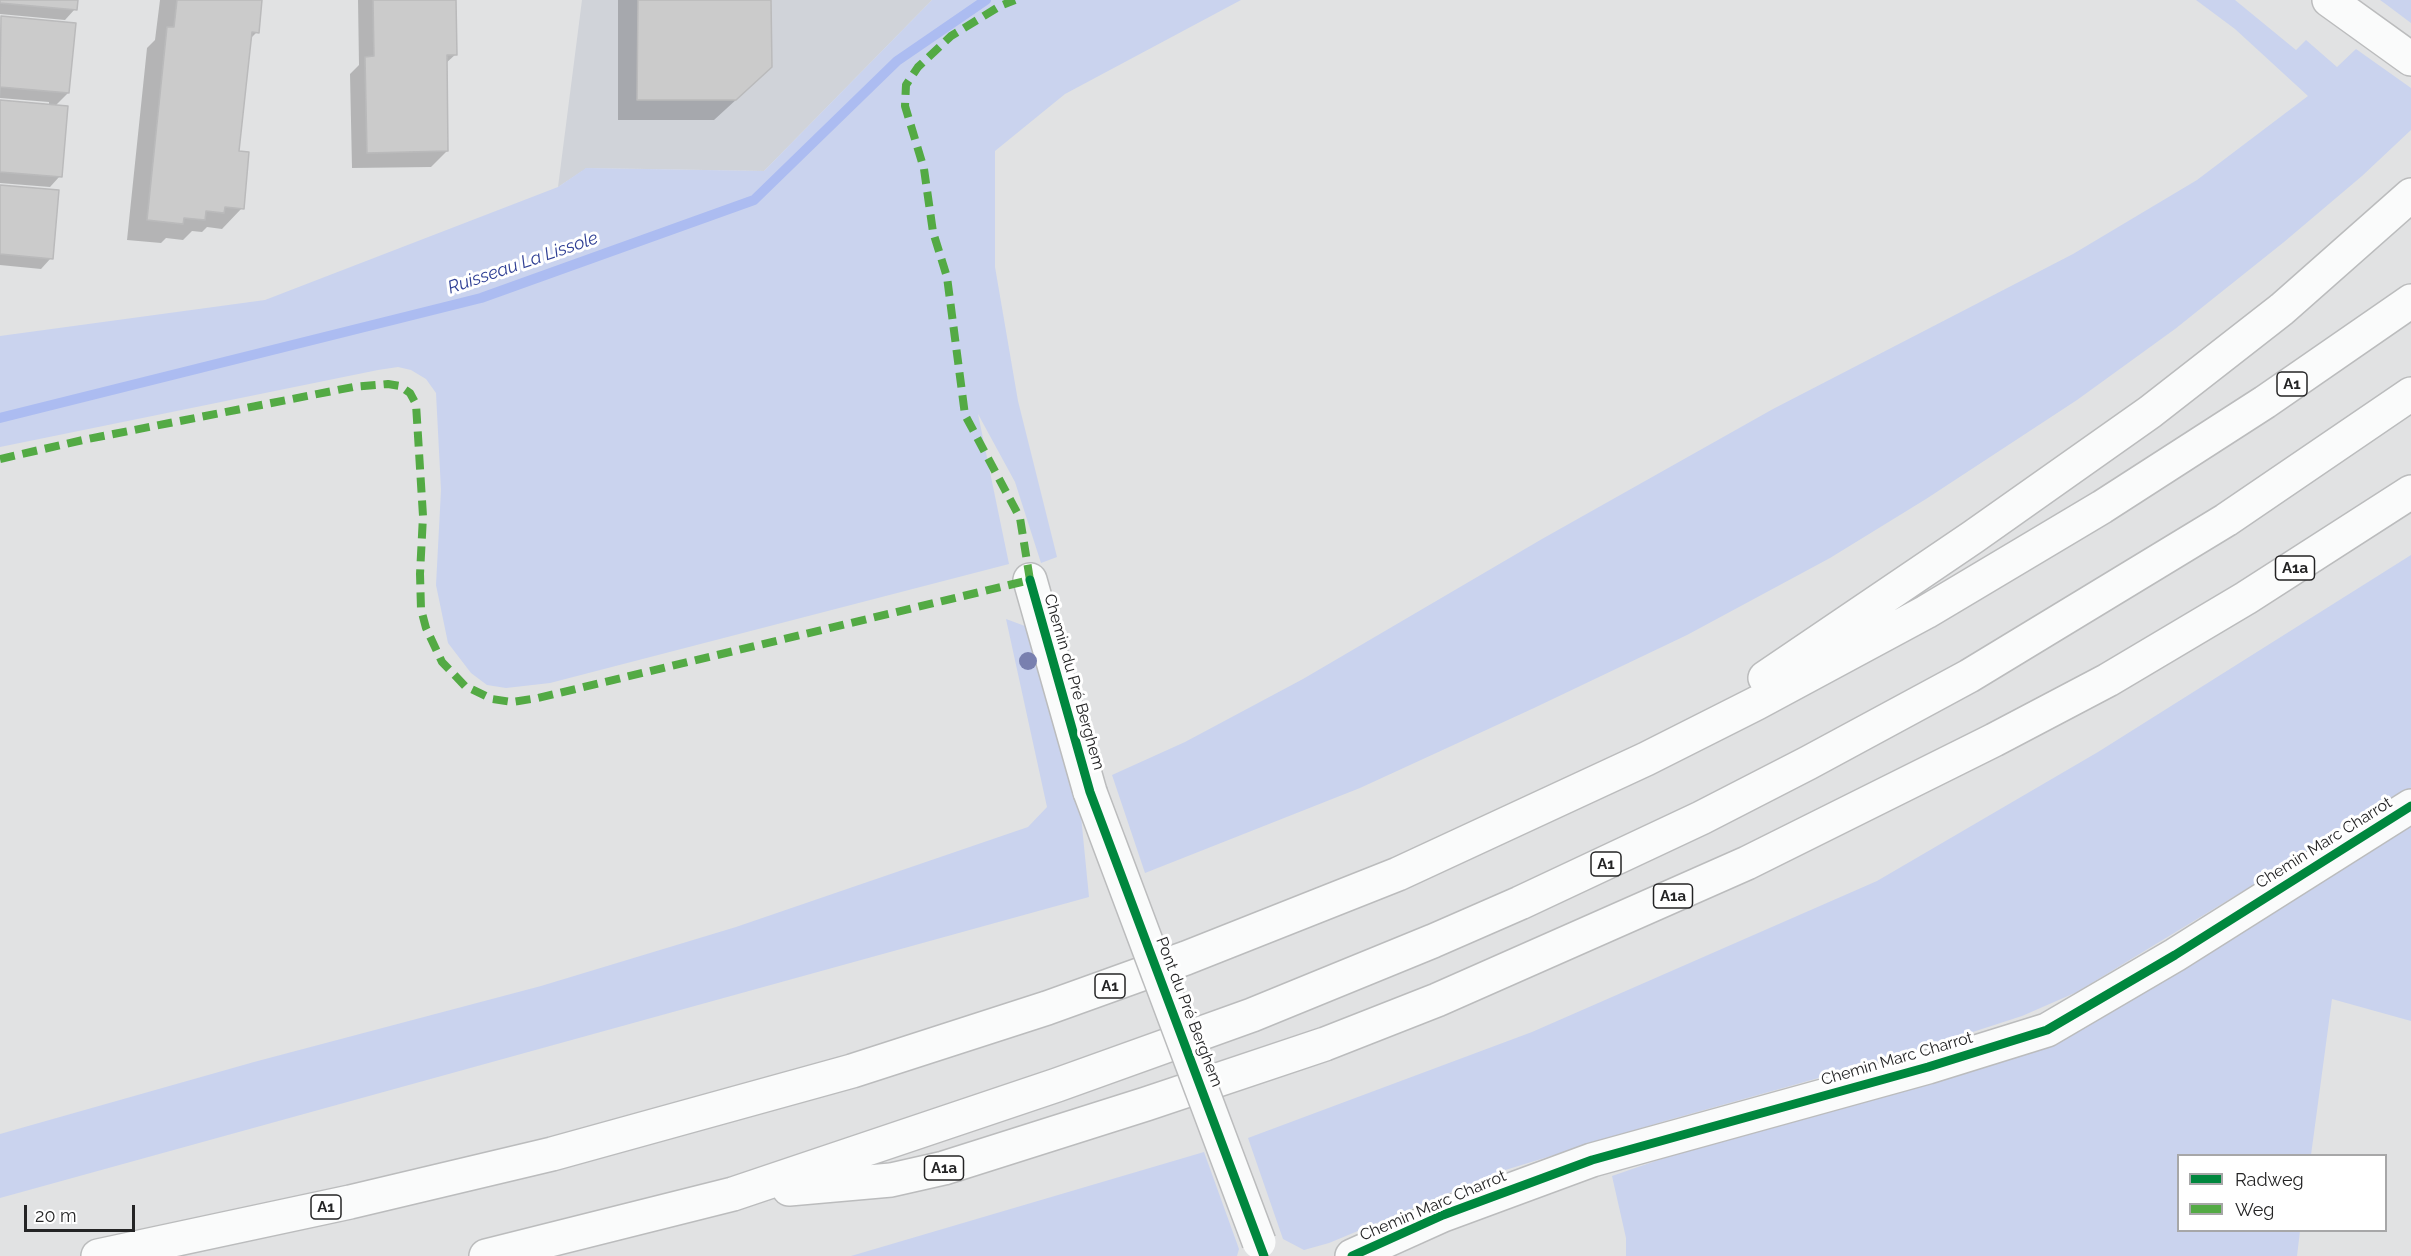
<!DOCTYPE html>
<html>
<head>
<meta charset="utf-8">
<style>
	body { margin:0 }
	#map { position:relative; width:2411px; height:1256px; overflow:hidden; background:#e1e2e3; font-family:Raleway,sans-serif }
	canvas { display:block }
	.legend { position:absolute; left:2177px; top:1154px; width:210px; height:78px; box-sizing:border-box; background:#fff; border:2px solid #a7a7a8; margin:0; padding:8px 10px; list-style:none; font-size:18px; color:#242425 }
	.legend li { display:flex; align-items:center; gap:12px; height:30px }
	.legend b { width:30px; border:2px solid #a7a7a8 }
	.scale { position:absolute; left:24px; top:1205px; width:111px; height:27px; box-sizing:border-box; border:3px solid #242425; border-top:0; padding-left:8px; font-size:18px; line-height:21px; white-space:nowrap; color:#242425; -webkit-text-stroke:4px #fff; paint-order:stroke }
</style>
</head>
<body>
<div id="map">
<canvas width="2411" height="1256"></canvas>
<ul class="legend">
<li><b style="height:8px;background:#00873e"></b>Radweg</li>
<li><b style="height:8px;background:#53aa44"></b>Weg</li>
</ul>
<div class="scale">20 m</div>
</div>
<script>
const context = document.querySelector('canvas').getContext('2d');
context.lineJoin = 'round';
function fillPath(path, color) {
  context.fillStyle = color;
  context.fill(path, 'evenodd');
}
function poly(rows) {
  const path = new Path2D();
  for (const r of rows) {
    path.moveTo(r[0], r[1]);
    for (let i = 2; i < r.length; i += 2) path.lineTo(r[i], r[i + 1]);
  }
  return path;
}
function stroke(path, color, width, dash) {
  context.strokeStyle = color;
  context.lineWidth = width;
  context.lineCap = dash ? 'butt' : 'round';
  context.setLineDash(dash || []);
  context.stroke(path);
}
function label(font, color, halo, rows, align = 'center') {
  context.font = font + ' Raleway,sans-serif';
  context.lineWidth = 6;
  context.setLineDash([]);
  context.textBaseline = 'middle';
  context.strokeStyle = halo;
  context.fillStyle = color;
  for (const [text, x, y, turn = 0] of rows) {
    context.save();
    context.translate(x, y);
    context.rotate((+turn || 0) * Math.PI / 180);
    context.textAlign = isNaN(turn) ? turn : align;
    if (halo) context.strokeText(text, 0, 0);
    context.fillText(text, 0, 0);
    context.restore();
  }
}
fillPath(poly([
	[582,0,932,0,764,171,587,168,558,187]
]), '#d0d3d9');
fillPath(poly([
	[932,0,1241,0,1065,94,995,151,995,267,1018,401,1057,557,1041,563,1015,482,978,414,1009,564,550,683,506,688,487,685,471,673,448,643,436,585,441,490,436,393,426,379,411,370,398,367,378,370,0,447,0,336,265,300,558,187,586,168,764,171],
	[2196,0,2235,0,2296,50,2306,40,2337,67,2356,49,2411,88,2411,130,2362,176,2284,242,2175,329,2077,400,1926,499,1830,558,1687,635,1534,708,1360,788,1145,873,1112,775,1185,742,1303,679,1542,539,1773,409,2073,254,2197,180,2308,96,2235,29],
	[2380,0,2411,0,2411,23,2387,5],
	[2411,555,2411,789,2077,992,2022,1016,1908,1053,1665,1121,1502,1171,1329,1243,1304,1250,1283,1239,1248,1138,1532,1032,1877,881,2098,752],
	[1006,619,1033,629,1047,668,1081,816,1089,897,0,1198,0,1134,254,1062,541,986,736,927,1028,827,1047,807],
	[2411,820,2411,1021,2332,999,2311,1155,2178,1156,2178,1230,2300,1231,2297,1256,1626,1256,1626,1238,1612,1176,1728,1136,2057,1039,2105,1015],
	[1204,1152,1239,1249,1237,1256,851,1256]
]), '#cad3ee');
fillPath(poly([
	[0,0,76,0,75,9,65,20,0,14],
	[160,0,261,0,257,32,249,40,237,153,242,208,222,229,207,227,202,232,192,231,183,240,166,238,161,243,127,240,147,48,155,40],
	[358,0,455,0,456,54,445,64,447,151,431,167,352,168,350,74,359,65],
	[618,0,770,0,750,87,714,120,618,120],
	[1,17,68,93,55,106,60,176,50,187,0,183,0,101,49,105,49,102,0,98],
	[0,186,51,258,41,269,0,265]
]), '#0003');
stroke(poly([
	[0,418,481,298,754,200,897,61,986,0]
]), '#acbcf1', 10);
const building = poly([
	[0,0,78,0,77,10,0,3,0,0],
	[177,0,262,0,259,33,252,32,239,151,249,152,244,209,225,207,224,213,206,211,205,220,184,218,183,224,147,220,167,27,174,27,177,0],
	[373,0,456,0,457,55,447,55,448,151,367,153,365,57,374,56,373,0],
	[638,0,771,0,772,67,736,100,637,100,638,0],
	[1,16,76,23,69,93,0,87,1,16],
	[0,100,68,106,62,177,0,172,0,100],
	[0,185,59,190,53,259,0,254,0,185]
]);
fillPath(building, '#cbcbcb');
stroke(building, '#bababb', 1.5);
const minor = poly([
	[1030,580,1090,792],
	[1352,1256,1443,1215,1592,1160,1928,1067,2047,1030,2175,955,2411,806]
]);
const motorway = poly([
	[2329,0,2411,59],
	[1765,678,1973,537,2150,412,2282,309,2411,195],
	[789,1189,891,1180,944,1168,1146,1104,1325,1044,1437,1000,1747,863,1994,740,2108,680,2246,598,2411,492],
	[98,1256,350,1202,552,1154,852,1071,1047,1008,1186,958,1398,874,1646,759,1757,703,1926,612,2102,507,2265,402,2411,301],
	[486,1256,733,1194,1057,1085,1252,1015,1433,941,1520,903,1701,818,1808,763,1969,676,2226,520,2411,394]
]);
stroke(minor, '#bbbcbd', 36);
stroke(motorway, '#bbbcbd', 36);
stroke(minor, '#fafbfb', 33);
stroke(motorway, '#fafbfb', 33);
const minorBridge = poly([
	[1090,792,1259,1242]
]);
stroke(minorBridge, '#bbbcbd', 36, []);
stroke(minorBridge, '#fafbfb', 33);
stroke(poly([
	[0,459,83,440,353,387,388,384,400,386,410,393,416,404,423,516,420,574,421,609,426,628,442,662,465,686,492,699,512,702,538,698,1030,580,1020,518,965,415,947,277,933,232,924,169,905,106,906,85,918,67,951,36,1000,6,1015,0]
]), '#53aa44', 8, [15, 8]);
stroke(poly([
	[1030,580,1090,792,1264,1256],
	[1352,1256,1443,1215,1592,1160,1928,1067,2047,1030,2175,955,2411,806]
]), '#00873e', 9);
context.fillStyle = '#7980af';
for (const [x, y] of [
	[1028,661]
]) {
  context.beginPath();
  context.arc(x, y, 9, 0, 2 * Math.PI);
  context.fill();
}
for (const [x, y, w] of [
	[2292,384,30],
	[2295,568,39],
	[1606,864,30],
	[1673,896,39],
	[1110,986,30],
	[944,1168,39],
	[326,1207,30]
]) {
  const box = new Path2D();
  box.roundRect(x - w / 2, y - 12, w, 24, 4.5);
  context.fillStyle = '#fff';
  context.fill(box);
  stroke(box, '#242425', 1.5);
}
label('bold 15px', '#242425', null, [
	["A1",2292,384],
	["A1a",2295,568],
	["A1",1606,864],
	["A1a",1673,896],
	["A1",1110,986],
	["A1a",944,1168],
	["A1",326,1207]
]);
label('16px', '#242425', '#fff', [
	["Chemin du Pré Berghem",1074,682,74],
	["Chemin Marc Charrot",2324,843,-32],
	["Pont du Pré Berghem",1189,1012,69],
	["Chemin Marc Charrot",1897,1059,-16],
	["Chemin Marc Charrot",1433,1206,-23]
]);
label('italic 18px', '#304095', '#fff', [
	["Ruisseau La Lissole",523,263,-19]
]);
</script>
</body>
</html>
